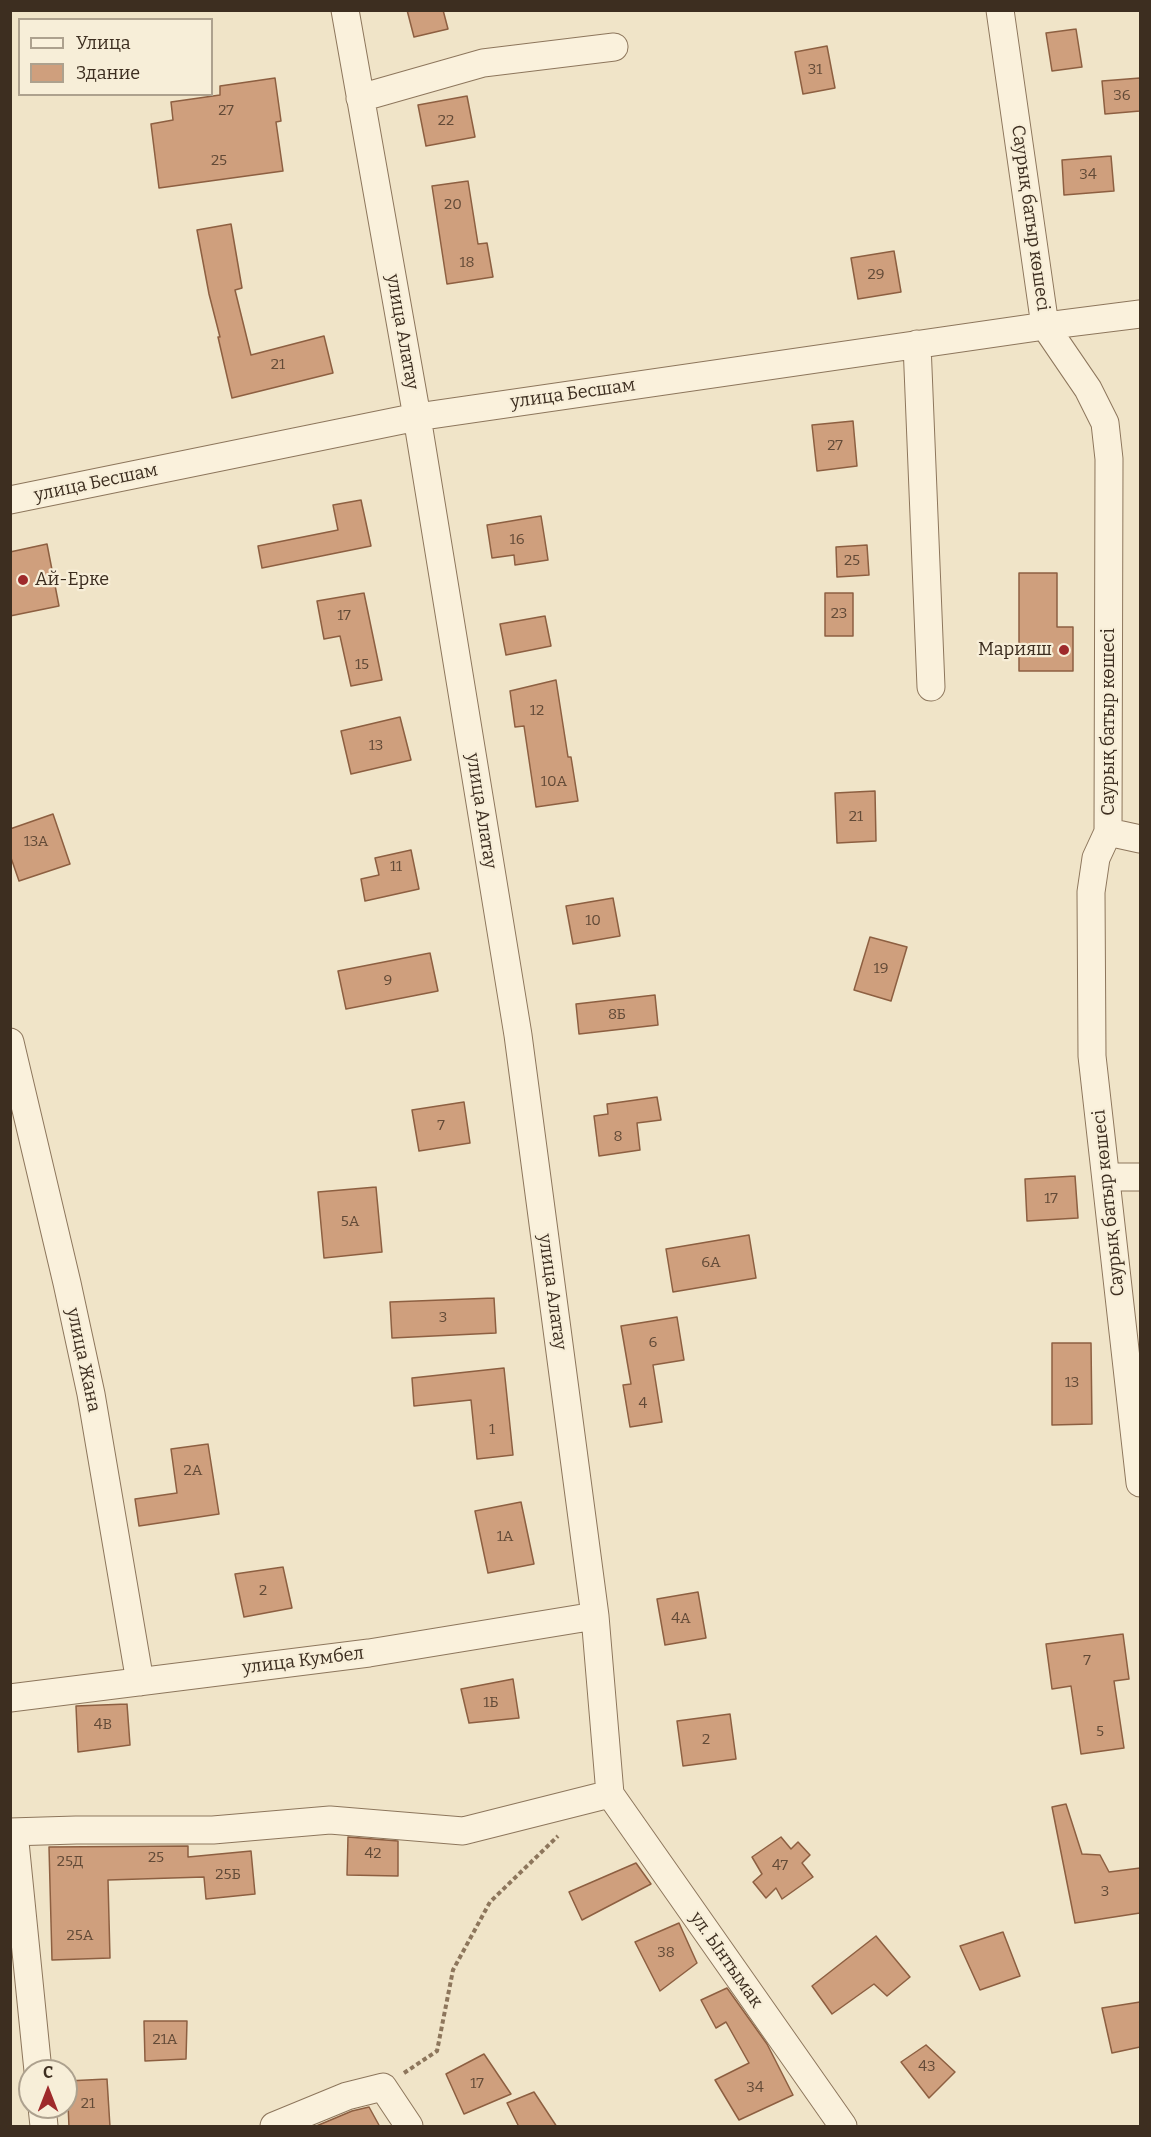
<!DOCTYPE html>
<html>
<head>
<meta charset="utf-8">
<style>
	body { margin:0 }
	#map { position:relative; width:1151px; height:2137px; overflow:hidden; background:#f0e4c8; font-family:Bitter,serif }
	canvas { display:block }
	.frame { position:absolute; inset:0; border:12px solid #3d2e20; pointer-events:none }
	.legend { position:absolute; left:18px; top:18px; width:195px; height:78px; box-sizing:border-box; background:#f7eed8; border:2px solid #ada18e; margin:0; padding:8px 10px; list-style:none; font-size:18px; color:#3d2e20 }
	.legend li { display:flex; align-items:center; gap:12px; height:30px }
	.legend b { width:30px; border:2px solid #ada18e }
	.north { position:absolute; left:18px; top:2059px; width:60px; height:60px; box-sizing:border-box; background:#f7eed8; border:2px solid #ada18e; border-radius:50%; rotate:0deg; font-size:16px; font-weight:700; line-height:24px; text-align:center; color:#3d2e20 }
	.north::after { content:''; display:block; margin:auto; width:21px; height:27px; background:#9e2a2b; clip-path:polygon(50% 0,100% 100%,50% 72%,0 100%) }
</style>
</head>
<body>
<div id="map">
<canvas width="1151" height="2137"></canvas>
<div class="frame"></div>
<ul class="legend">
<li><b style="height:8px;background:#faf1dc"></b>Улица</li>
<li><b style="height:16px;background:#cf9f7d"></b>Здание</li>
</ul>
<div class="north">С</div>
</div>
<script>
const context = document.querySelector('canvas').getContext('2d');
context.lineJoin = 'round';
function fillPath(path, color) {
  context.fillStyle = color;
  context.fill(path, 'evenodd');
}
function poly(rows) {
  const path = new Path2D();
  for (const r of rows) {
    path.moveTo(r[0], r[1]);
    for (let i = 2; i < r.length; i += 2) path.lineTo(r[i], r[i + 1]);
  }
  return path;
}
function stroke(path, color, width, dash) {
  context.strokeStyle = color;
  context.lineWidth = width;
  context.lineCap = dash ? 'butt' : 'round';
  context.setLineDash(dash || []);
  context.stroke(path);
}
function label(font, color, halo, rows, align = 'center') {
  context.font = font + ' Bitter,serif';
  context.lineWidth = 4.5;
  context.setLineDash([]);
  context.textBaseline = 'middle';
  context.strokeStyle = halo;
  context.fillStyle = color;
  for (const [text, x, y, turn = 0] of rows) {
    context.save();
    context.translate(x, y);
    context.rotate((+turn || 0) * Math.PI / 180);
    context.textAlign = isNaN(turn) ? turn : align;
    if (halo) context.strokeText(text, 0, 0);
    context.fillText(text, 0, 0);
    context.restore();
  }
}
const building = poly([
	[407,10,443,10,448,29,414,37,407,10],
	[1076,29,1082,67,1052,71,1046,33,1076,29],
	[827,46,835,88,803,94,795,52,827,46],
	[275,78,281,121,276,122,283,171,159,188,151,124,173,120,171,102,220,95,220,86,275,78],
	[1140,78,1140,111,1105,114,1102,81,1140,78],
	[467,96,475,137,426,146,418,105,467,96],
	[1111,156,1114,191,1064,195,1062,160,1111,156],
	[468,181,478,244,487,243,493,277,447,284,432,186,468,181],
	[231,224,242,288,235,290,251,355,324,336,333,373,232,398,218,337,220,337,209,294,197,230,231,224],
	[894,251,901,292,858,299,851,258,894,251],
	[853,421,857,466,817,471,812,425,853,421],
	[361,500,371,546,262,568,258,546,338,530,333,505,361,500],
	[541,516,548,560,515,565,514,555,492,558,487,525,541,516],
	[47,544,59,606,10,616,10,552,47,544],
	[867,545,869,575,837,577,836,547,867,545],
	[1019,573,1057,573,1057,627,1073,627,1073,671,1019,671,1019,573],
	[364,593,382,680,351,686,340,636,324,639,317,601,364,593],
	[825,593,853,593,853,636,825,636,825,593],
	[545,616,551,646,506,655,500,624,545,616],
	[556,680,568,757,571,757,578,801,536,807,524,726,515,727,510,691,556,680],
	[400,717,411,760,351,774,341,731,400,717],
	[875,791,876,841,837,843,835,793,875,791],
	[53,814,70,864,19,881,10,855,10,829,53,814],
	[411,850,419,889,365,901,361,879,379,875,375,858,411,850],
	[613,898,620,936,573,944,566,906,613,898],
	[870,937,907,947,891,1001,854,990,870,937],
	[430,953,438,991,346,1009,338,971,430,953],
	[655,995,658,1025,579,1034,576,1004,655,995],
	[657,1097,661,1120,637,1123,640,1150,599,1156,594,1116,608,1114,607,1104,657,1097],
	[464,1102,470,1143,419,1151,412,1110,464,1102],
	[1075,1176,1078,1218,1027,1221,1025,1179,1075,1176],
	[376,1187,382,1252,324,1258,318,1192,376,1187],
	[749,1235,756,1278,673,1292,666,1249,749,1235],
	[494,1298,496,1333,392,1338,390,1302,494,1298],
	[677,1317,684,1360,653,1365,662,1422,630,1427,623,1385,631,1384,621,1326,677,1317],
	[1052,1343,1091,1343,1092,1424,1052,1425,1052,1343],
	[504,1368,513,1455,477,1459,471,1400,414,1406,412,1378,504,1368],
	[208,1444,219,1514,139,1526,135,1499,177,1493,171,1449,208,1444],
	[521,1502,534,1564,488,1573,475,1511,521,1502],
	[283,1567,292,1608,244,1617,235,1574,283,1567],
	[698,1592,706,1638,665,1645,657,1599,698,1592],
	[1123,1634,1129,1679,1114,1681,1124,1748,1081,1754,1071,1686,1052,1689,1046,1644,1123,1634],
	[513,1679,519,1718,469,1723,461,1689,513,1679],
	[127,1704,130,1745,78,1752,76,1706,127,1704],
	[730,1714,736,1759,683,1766,677,1721,730,1714],
	[1066,1804,1082,1854,1100,1855,1109,1872,1140,1868,1140,1913,1075,1923,1052,1807,1066,1804],
	[348,1837,398,1841,398,1876,347,1875,348,1837],
	[781,1837,791,1849,798,1842,810,1855,802,1863,813,1877,782,1899,776,1888,766,1898,753,1882,762,1874,752,1857,781,1837],
	[188,1846,188,1857,251,1851,255,1894,206,1899,204,1877,108,1880,110,1958,52,1960,49,1847,188,1846],
	[636,1863,651,1884,582,1920,569,1892,636,1863],
	[679,1923,697,1963,660,1991,635,1942,679,1923],
	[1003,1932,1020,1976,980,1990,960,1946,1003,1932],
	[876,1936,910,1977,887,1996,874,1984,832,2014,812,1986,876,1936],
	[727,1988,767,2044,793,2095,739,2120,715,2080,749,2063,726,2022,716,2028,701,2000,727,1988],
	[1140,2002,1140,2047,1112,2053,1102,2008,1140,2002],
	[144,2021,187,2021,186,2059,145,2061,144,2021],
	[926,2045,955,2072,929,2098,901,2062,926,2045],
	[484,2054,511,2094,464,2114,446,2074,484,2054],
	[107,2079,110,2127,69,2127,67,2081,107,2079],
	[534,2092,557,2127,519,2127,507,2103,534,2092],
	[369,2107,380,2127,314,2127,352,2111,369,2107]
]);
fillPath(building, '#cf9f7d');
stroke(building, '#8d5f41', 1.5);
const minor = poly([
	[345,10,417,417,518,1035,595,1616,610,1794],
	[1000,10,1045,326,1088,389,1105,423,1109,459,1108,832,1096,858,1091,892,1092,1056,1140,1483],
	[360,98,483,63,614,47],
	[917,344,931,687],
	[10,500,417,417,1045,326,1140,314],
	[1108,832,1140,839],
	[10,1042,67,1283,91,1394,140,1682],
	[1106,1177,1140,1177],
	[10,1698,369,1653,595,1616],
	[610,1794,843,2126],
	[10,1832,76,1830,213,1830,330,1820,463,1831,610,1794],
	[14,1832,38,2071],
	[42,2107,44,2126],
	[274,2126,347,2096,383,2087,409,2126]
]);
stroke(minor, '#8d765c', 29);
stroke(poly([
	[404,2073,437,2051,453,1970,490,1902,558,1836]
]), '#8d765c', 4, [4.5, 3]);
stroke(minor, '#faf1dc', 27);
for (const [x, y, r, color] of [
	[23,580,6,"#9e2a2b"],
	[1064,650,6,"#9e2a2b"]
]) {
  const dot = new Path2D();
  dot.arc(x, y, r, 0, 2 * Math.PI);
  context.fillStyle = color;
  context.fill(dot);
  stroke(dot, '#f7eed8', 2);
}
label('15px', '#624a37', null, [
	["31",815,70],
	["36",1122,96],
	["27",226,111],
	["22",446,121],
	["25",219,161],
	["34",1088,175],
	["20",453,205],
	["18",467,263],
	["29",876,275],
	["21",278,365],
	["27",835,446],
	["16",517,540],
	["25",852,561],
	["23",839,614],
	["17",344,616],
	["15",362,665],
	["12",537,711],
	["13",376,746],
	["10А",554,782],
	["21",856,817],
	["13А",36,842],
	["11",396,867],
	["10",593,921],
	["19",881,969],
	["9",388,981],
	["8Б",617,1015],
	["7",441,1126],
	["8",618,1137],
	["17",1051,1199],
	["5А",350,1222],
	["6А",711,1263],
	["3",443,1318],
	["6",653,1343],
	["13",1072,1383],
	["4",643,1404],
	["1",492,1430],
	["2А",193,1471],
	["1А",505,1537],
	["2",263,1591],
	["4А",681,1619],
	["7",1087,1661],
	["1Б",491,1703],
	["4В",103,1725],
	["5",1100,1732],
	["2",706,1740],
	["42",373,1854],
	["25",156,1858],
	["25Д",70,1862],
	["47",780,1866],
	["25Б",228,1875],
	["3",1105,1892],
	["25А",80,1936],
	["38",666,1953],
	["21А",165,2040],
	["43",927,2067],
	["17",477,2084],
	["34",755,2088],
	["21",88,2104]
]);
label('18px', '#3d2e20', '#f7eed8', [
	["Саурық батыр көшесі",1030,218,82],
	["улица Алатау",402,332,80],
	["улица Бесшам",573,394,-8],
	["улица Бесшам",96,483,-12],
	["Саурық батыр көшесі",1109,722,-90],
	["улица Алатау",481,811,81],
	["Саурық батыр көшесі",1109,1203,-96],
	["улица Алатау",552,1292,82],
	["улица Жана",83,1360,78],
	["улица Кумбел",303,1661,-7],
	["ул. Ынтымак",726,1960,55]
]);
label('18px', '#3d2e20', '#f7eed8', [
	["Ай-Ерке",35,580],
	["Марияш",1052,650,"right"]
], 'left');
</script>
</body>
</html>
